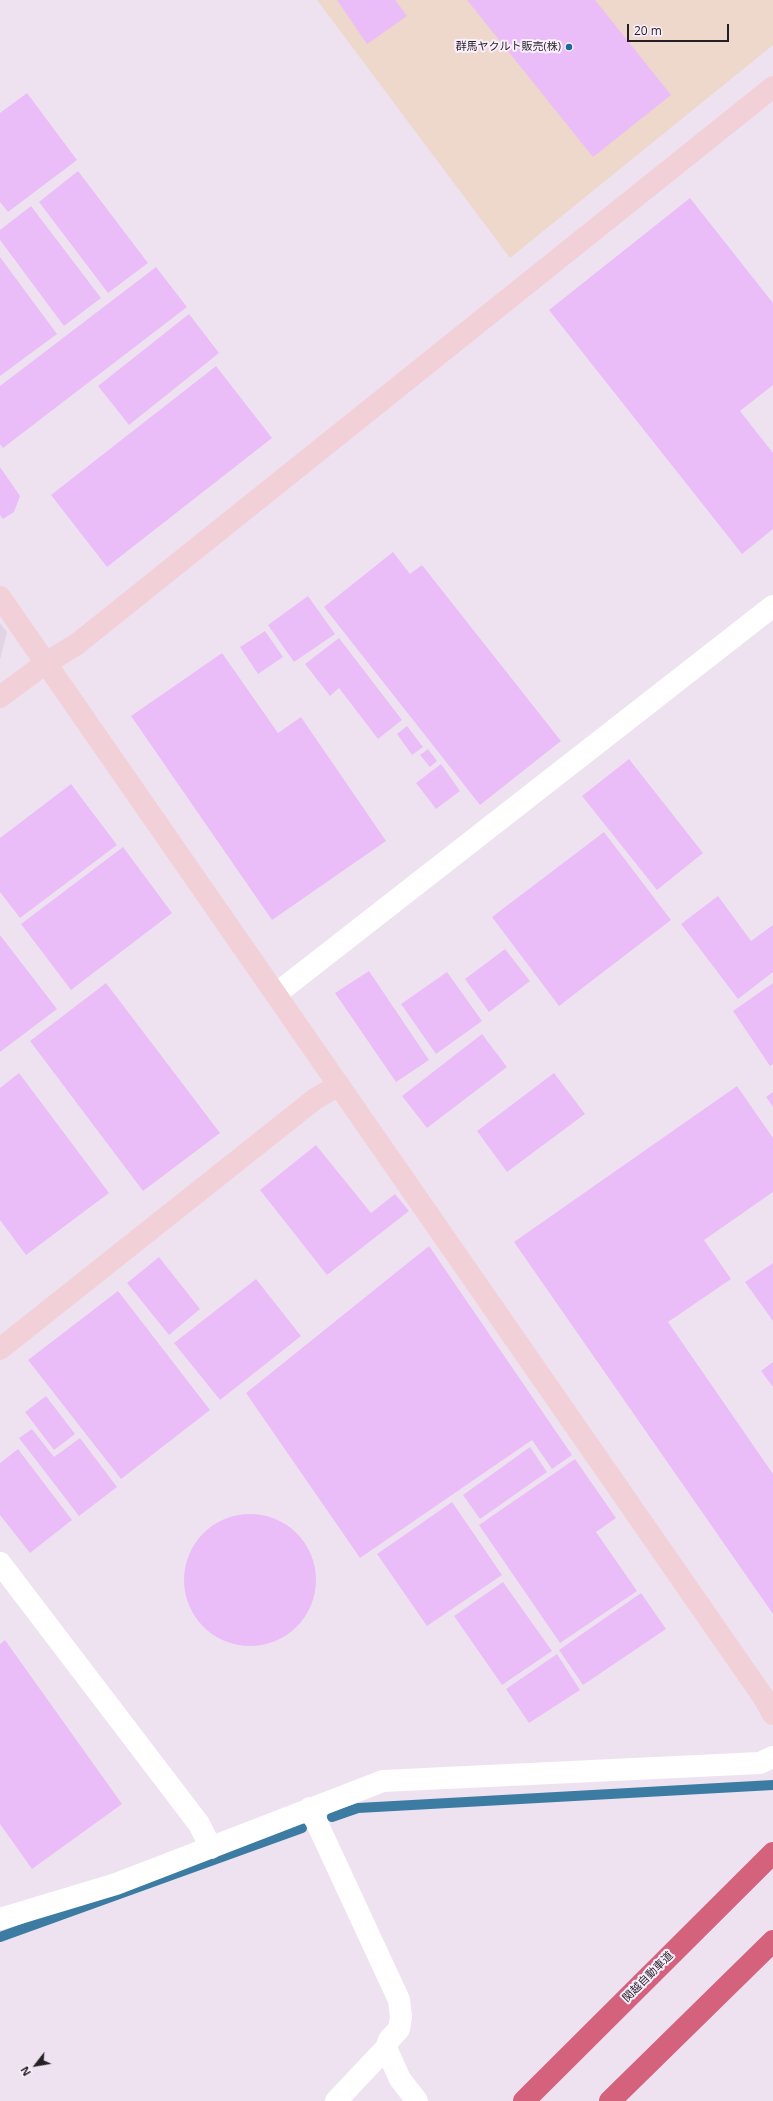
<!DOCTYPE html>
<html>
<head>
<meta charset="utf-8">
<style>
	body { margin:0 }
	#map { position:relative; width:773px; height:2101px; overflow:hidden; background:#eee2f1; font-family:"Open Sans",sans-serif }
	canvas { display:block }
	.north { position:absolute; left:16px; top:2045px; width:40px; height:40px; -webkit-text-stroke:3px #fbeffe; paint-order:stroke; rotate:239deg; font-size:11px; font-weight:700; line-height:16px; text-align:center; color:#231f24 }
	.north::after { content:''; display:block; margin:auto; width:14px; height:18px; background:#231f24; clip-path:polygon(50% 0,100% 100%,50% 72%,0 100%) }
	.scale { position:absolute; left:627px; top:24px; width:102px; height:18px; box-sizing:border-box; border:2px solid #231f24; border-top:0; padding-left:5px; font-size:12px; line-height:14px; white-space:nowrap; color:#231f24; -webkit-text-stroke:3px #fbeffe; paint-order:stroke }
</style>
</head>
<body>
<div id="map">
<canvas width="773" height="2101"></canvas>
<div class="north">N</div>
<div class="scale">20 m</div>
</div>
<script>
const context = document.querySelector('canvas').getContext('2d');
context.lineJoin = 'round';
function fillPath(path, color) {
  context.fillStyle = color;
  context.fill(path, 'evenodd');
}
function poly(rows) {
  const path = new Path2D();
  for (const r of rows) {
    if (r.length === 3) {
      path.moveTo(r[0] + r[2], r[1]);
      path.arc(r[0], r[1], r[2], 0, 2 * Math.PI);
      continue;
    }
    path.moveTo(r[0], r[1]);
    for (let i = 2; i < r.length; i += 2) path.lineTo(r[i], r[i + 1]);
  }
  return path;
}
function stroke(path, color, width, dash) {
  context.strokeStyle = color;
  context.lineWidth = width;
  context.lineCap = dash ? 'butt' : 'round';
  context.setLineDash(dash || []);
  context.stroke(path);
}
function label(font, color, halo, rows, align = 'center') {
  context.font = font + ' "Open Sans","Noto Sans JP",sans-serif';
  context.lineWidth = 4;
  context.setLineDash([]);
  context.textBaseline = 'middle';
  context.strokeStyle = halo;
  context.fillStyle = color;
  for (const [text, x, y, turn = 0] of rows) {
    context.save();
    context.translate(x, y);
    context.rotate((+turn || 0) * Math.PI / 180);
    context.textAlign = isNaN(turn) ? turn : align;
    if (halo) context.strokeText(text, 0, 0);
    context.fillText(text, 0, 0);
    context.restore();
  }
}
fillPath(poly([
	[317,0,773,0,773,45,510,258]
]), '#eed7cb');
fillPath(poly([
	[0,623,7,632,0,660]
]), '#e2d3e5');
stroke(poly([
	[332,1817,358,1808,773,1785],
	[0,1937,302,1828]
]), '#3c7ca3', 10);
fillPath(poly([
	[337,0,395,0,407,16,367,44],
	[467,0,595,0,671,95,593,157],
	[27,93,77,160,8,212,0,202,0,113],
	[78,171,148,263,108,293,39,202],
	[690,198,773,303,773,385,740,411,773,453,773,529,742,554,549,310],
	[31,206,101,298,64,326,0,240,0,230],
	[0,257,57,334,0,376],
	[156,267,187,307,3,448,0,444,0,386],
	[189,314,219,353,129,425,98,386],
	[216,366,272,438,107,567,51,495],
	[0,467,20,496,14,512,3,519,0,515],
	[393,552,410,574,422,565,561,741,480,805,324,607],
	[308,596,335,634,294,662,268,625],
	[265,631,283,657,258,674,240,647],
	[339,638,402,720,378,739,339,688,330,696,305,664],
	[222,653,278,733,301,717,386,841,272,920,131,716],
	[407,726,423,747,412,755,397,734],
	[428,749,437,761,430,767,420,755],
	[629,759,703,853,657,890,582,796],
	[441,764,460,791,436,809,416,783],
	[71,784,117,845,20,918,0,892,0,838],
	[604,832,671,920,559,1006,492,917],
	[123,847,172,913,71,990,21,924],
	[718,896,751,941,773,925,773,972,738,999,681,924],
	[0,935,57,1009,0,1052],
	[505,949,530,981,489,1012,465,979],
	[369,971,429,1060,396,1082,335,993],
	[447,972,482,1021,436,1054,401,1004],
	[106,983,220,1133,143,1191,30,1041],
	[773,983,773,1064,770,1066,733,1011],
	[482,1034,507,1067,427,1128,402,1096],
	[19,1073,109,1193,26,1255,0,1220,0,1088],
	[554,1073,585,1114,507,1172,477,1131],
	[737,1086,773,1138,773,1192,704,1240,731,1279,668,1322,773,1474,773,1614,514,1242],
	[773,1092,773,1107,766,1097],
	[316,1145,371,1213,395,1194,409,1211,327,1275,260,1190],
	[429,1246,572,1455,552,1469,532,1440,360,1558,246,1393],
	[159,1257,200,1309,169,1335,127,1283],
	[773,1263,773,1321,745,1282],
	[256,1279,301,1336,220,1400,174,1343],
	[118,1291,210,1410,121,1479,28,1360],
	[773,1362,773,1387,761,1371],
	[46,1396,75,1434,54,1450,25,1412],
	[32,1429,54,1457,80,1438,117,1487,79,1516,19,1438],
	[530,1447,547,1472,480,1519,463,1495],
	[18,1449,72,1520,30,1553,0,1515,0,1463],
	[575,1459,616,1518,596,1532,637,1591,560,1643,479,1525],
	[452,1502,502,1575,427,1626,377,1554],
	[250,1580,66],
	[503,1582,552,1651,502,1685,454,1616],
	[641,1593,666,1629,583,1685,559,1650],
	[5,1640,122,1804,32,1869,0,1824,0,1644],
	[557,1654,580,1690,529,1723,506,1689]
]), '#ebbdf8');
stroke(poly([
	[276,994,773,606],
	[0,1563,199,1824,211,1848],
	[310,1808,399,2000,401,2017,399,2029,389,2040,386,2048,336,2101],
	[0,1919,116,1884,383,1781,760,1763,773,1757],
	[386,2048,400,2079,417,2101]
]), '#fff', 22);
stroke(poly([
	[0,597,764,1698,773,1714],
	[0,697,46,663,77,644,773,87],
	[0,1349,315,1099,339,1085]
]), '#f2d0d8', 22);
stroke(poly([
	[524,2101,773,1853],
	[610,2101,773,1941]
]), '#d4627c', 22);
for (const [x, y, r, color] of [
	[569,47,4,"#1c699b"]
]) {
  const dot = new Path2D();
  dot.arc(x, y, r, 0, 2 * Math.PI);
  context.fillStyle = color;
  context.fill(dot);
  stroke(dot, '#fbeffe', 1.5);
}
label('11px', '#231f24', '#fbeffe', [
	["群馬ヤクルト販売(株)",561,47]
], 'right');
label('11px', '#231f24', '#fbeffe', [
	["関越自動車道",648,1977,-45]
]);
</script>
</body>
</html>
